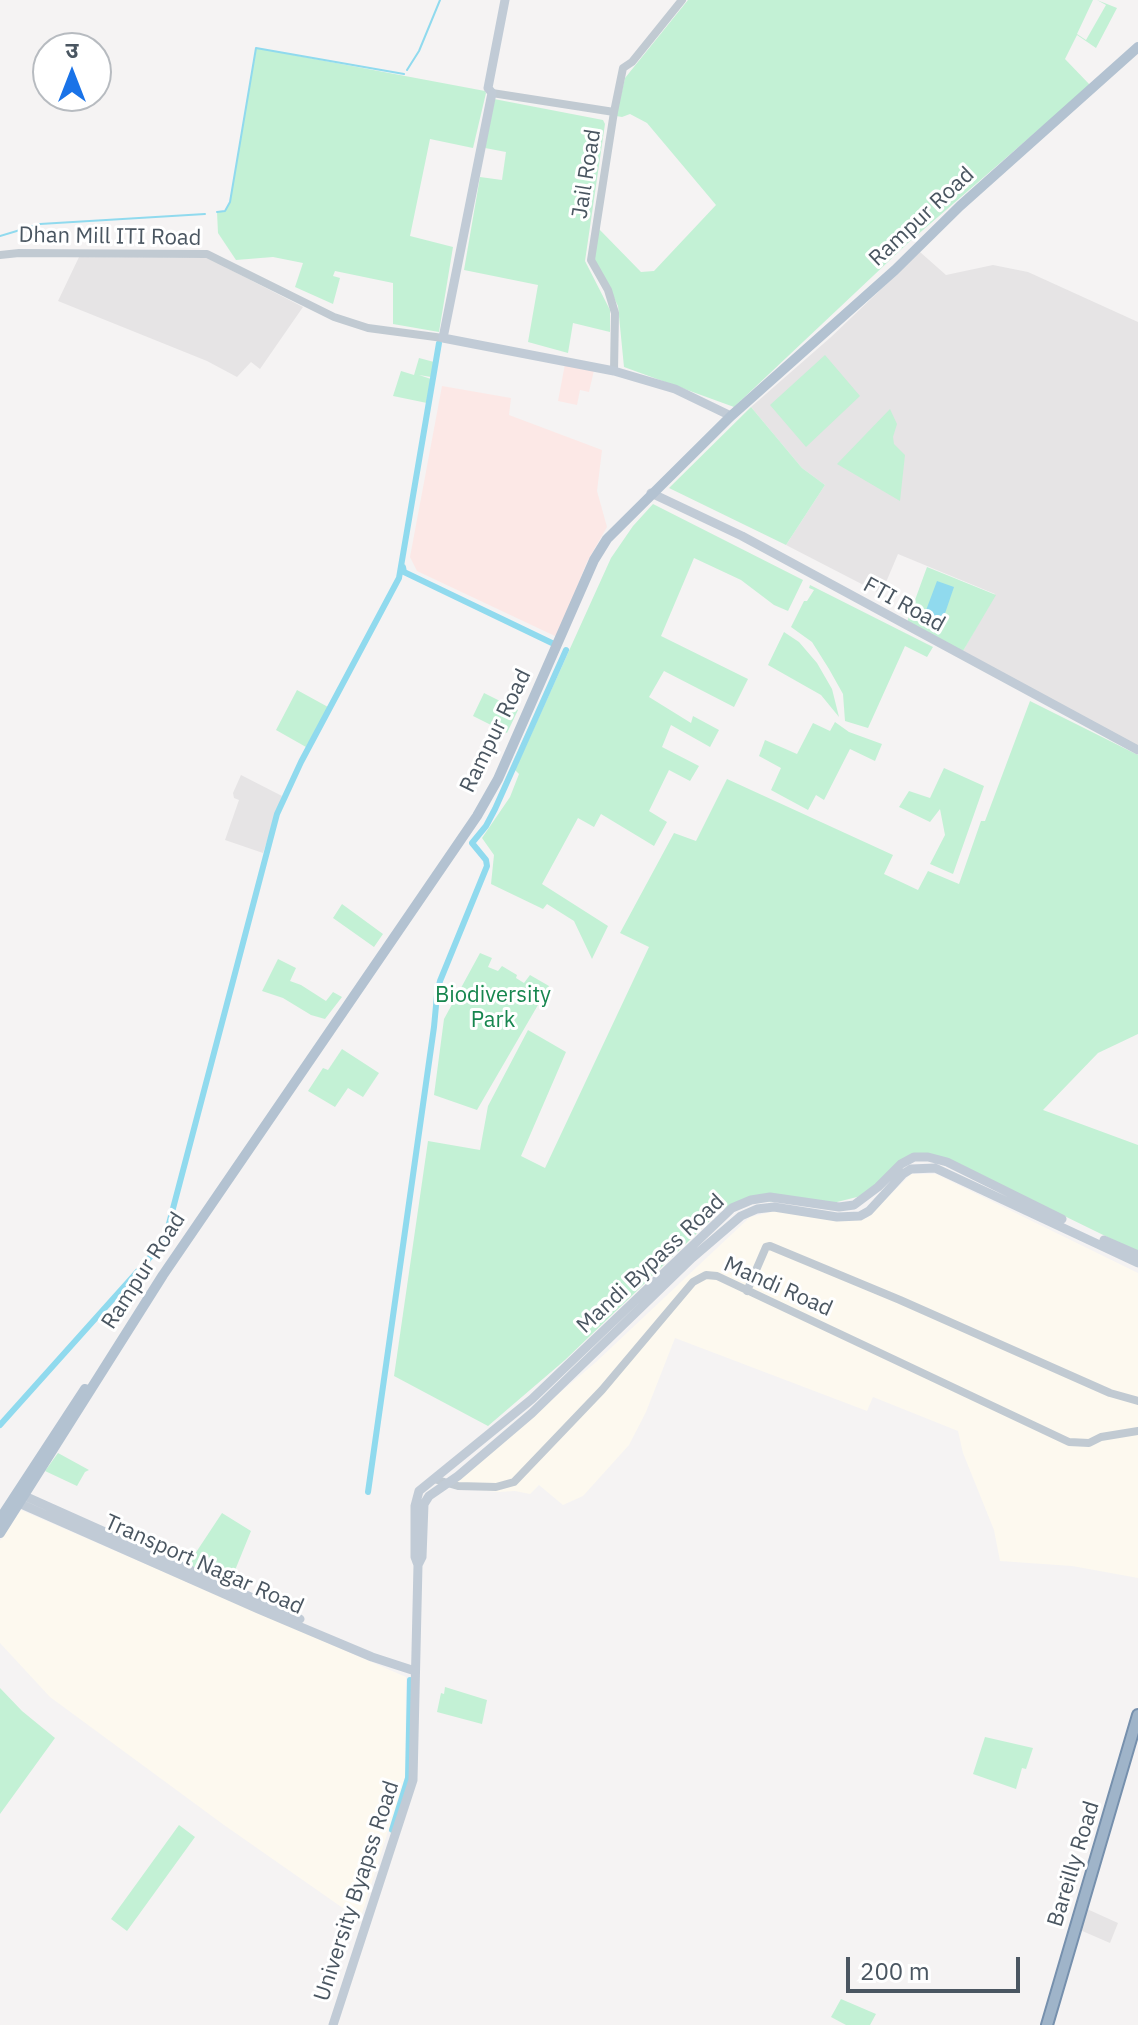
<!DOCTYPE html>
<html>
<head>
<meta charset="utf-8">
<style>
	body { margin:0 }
	#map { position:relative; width:1138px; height:2025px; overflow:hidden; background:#f5f3f3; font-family:"IBM Plex Sans","Noto Sans Devanagari",sans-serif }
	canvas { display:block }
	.north { position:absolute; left:32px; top:32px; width:80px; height:80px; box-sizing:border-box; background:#fff; border:2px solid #b7bbc0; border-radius:50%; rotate:0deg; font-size:22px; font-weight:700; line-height:32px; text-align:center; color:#4a5661 }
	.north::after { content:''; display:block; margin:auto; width:28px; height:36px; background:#1a73e8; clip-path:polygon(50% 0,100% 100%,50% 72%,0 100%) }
	.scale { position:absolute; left:846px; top:1957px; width:174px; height:36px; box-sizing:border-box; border:4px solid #4a5661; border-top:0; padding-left:10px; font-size:24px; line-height:28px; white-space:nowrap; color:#4a5661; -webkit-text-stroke:6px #fff; paint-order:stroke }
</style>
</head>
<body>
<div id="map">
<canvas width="1138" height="2025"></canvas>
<div class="north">उ</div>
<div class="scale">200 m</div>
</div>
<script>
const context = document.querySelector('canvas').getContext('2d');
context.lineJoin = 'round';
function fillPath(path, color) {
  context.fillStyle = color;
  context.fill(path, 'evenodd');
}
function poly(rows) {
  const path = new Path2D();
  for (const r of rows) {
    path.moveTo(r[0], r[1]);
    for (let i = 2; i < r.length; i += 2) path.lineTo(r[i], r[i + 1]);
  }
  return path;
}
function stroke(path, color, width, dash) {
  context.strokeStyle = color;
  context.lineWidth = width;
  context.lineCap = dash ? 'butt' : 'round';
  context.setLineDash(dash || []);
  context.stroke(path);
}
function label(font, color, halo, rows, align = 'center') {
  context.font = font + ' "IBM Plex Sans",sans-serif';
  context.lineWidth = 6;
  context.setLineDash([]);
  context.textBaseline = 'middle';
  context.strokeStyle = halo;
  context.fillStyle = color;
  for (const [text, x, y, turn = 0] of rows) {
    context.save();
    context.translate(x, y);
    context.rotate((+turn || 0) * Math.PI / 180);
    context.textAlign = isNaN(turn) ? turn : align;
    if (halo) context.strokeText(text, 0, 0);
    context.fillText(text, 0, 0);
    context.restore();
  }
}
fillPath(poly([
	[911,1174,936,1174,1138,1273,1138,1578,1072,1566,1000,1561,994,1530,963,1453,958,1431,873,1397,867,1411,675,1338,646,1412,629,1445,583,1496,563,1505,539,1485,530,1494,515,1491,498,1492,449,1487,596,1362,750,1217,775,1211,839,1221,867,1218],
	[21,1510,406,1677,405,1777,360,1920,224,1825,50,1697,0,1643,0,1541]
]), '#fdf9ef');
fillPath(poly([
	[920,252,946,275,993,265,1028,272,1138,322,1138,746,963,651,995,594,898,554,881,594,786,545,825,485,802,468,751,407,831,337],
	[79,257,208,258,303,307,260,369,251,362,237,377,207,361,58,301],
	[241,775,282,796,263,853,225,840,239,800,234,798,233,793],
	[1087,1909,1118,1923,1110,1943,1080,1930]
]), '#e6e4e5');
fillPath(poly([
	[565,364,594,370,589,392,580,390,577,405,558,401],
	[442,386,511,398,509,415,602,450,597,491,607,527,587,562,557,637,417,571,410,557]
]), '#fce8e6');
fillPath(poly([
	[688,0,1093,0,1077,34,1086,40,1106,5,1097,0,1117,8,1096,48,1077,35,1065,59,1090,85,908,243,734,407,624,367,618,306,594,258,599,229,641,272,654,271,716,205,647,123,630,114,622,117,616,116,625,78],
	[256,48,485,91,486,93,473,148,430,139,410,236,453,247,439,332,393,324,393,283,335,271,333,276,340,278,333,304,295,287,303,263,273,257,236,260,218,233,217,212,225,211,230,202],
	[494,99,603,120,605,124,585,261,610,310,610,332,573,323,568,353,528,342,538,285,464,270,480,177,502,180,506,152,485,148],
	[825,355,860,396,806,447,770,405],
	[419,358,434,362,431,377,419,375,431,379,427,403,393,396,401,371,414,375],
	[751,407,802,468,825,485,786,545,669,488],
	[890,409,897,424,893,437,894,444,905,455,900,501,837,464],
	[653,504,803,580,788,611,774,605,741,580,694,558,661,636,748,679,734,707,664,671,649,697,691,723,693,716,719,730,710,747,671,725,662,747,699,766,690,781,669,770,649,811,667,822,654,846,601,814,594,827,578,818,542,884,608,926,592,959,574,921,547,904,543,909,491,884,494,855,482,838,510,797,519,774,515,770,611,558,633,526],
	[927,567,996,595,963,651,907,622],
	[810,585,933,647,927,657,905,646,868,728,845,721,843,694,829,669,812,642,791,627,804,601,807,601,814,590,809,588],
	[784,632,799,642,817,663,832,689,839,717,821,695,768,665],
	[297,690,328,707,306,747,276,730],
	[484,693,518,710,507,733,473,716],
	[1030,701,1138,755,1138,1034,1098,1053,1043,1110,1138,1145,1138,1252,1001,1185,921,1154,861,1196,833,1203,739,1201,721,1210,565,1360,488,1426,394,1376,428,1141,480,1150,488,1106,528,1030,566,1052,521,1156,545,1168,649,947,620,933,674,833,696,841,727,779,893,855,884,874,918,890,928,871,959,884,981,821,985,821],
	[835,722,849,732,882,744,875,761,850,749,824,800,816,795,808,810,771,790,781,768,759,756,765,740,797,754,813,723,830,731],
	[944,768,984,786,953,874,930,864,945,835,940,809,930,822,899,807,909,791,930,798],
	[342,904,383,934,374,947,333,918],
	[480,953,492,958,488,967,498,971,502,966,517,975,516,978,524,983,530,975,549,986,477,1110,434,1095,444,1019],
	[278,959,296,968,290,981,301,985,326,1001,333,992,342,997,325,1019,311,1015,283,998,262,991],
	[342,1049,379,1073,363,1097,348,1088,335,1107,308,1091,323,1068,328,1070],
	[58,1453,89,1470,85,1472,77,1486,45,1471],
	[222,1513,251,1531,229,1585,187,1566],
	[445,1687,487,1700,482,1724,437,1712,441,1693,444,1694],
	[0,1688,22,1711,55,1738,0,1814],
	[985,1737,1033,1748,1026,1769,1022,1768,1016,1789,973,1774],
	[179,1825,195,1837,127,1931,111,1919],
	[841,1999,876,2014,870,2025,846,2025,831,2017]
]), '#c3f1d5');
fillPath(poly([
	[937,581,954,587,940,628,922,621]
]), '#90daee');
stroke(poly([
	[407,70,419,51,440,0],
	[217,212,225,211,230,202,256,48,404,74],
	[0,236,40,224,205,214]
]), '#90daee', 2);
stroke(poly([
	[403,567,404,572,554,644],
	[0,1425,138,1271,158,1248,166,1235,277,814,301,762,399,578,439,343],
	[368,1492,434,1027,437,995,440,981,487,866,486,860,472,843,486,826,495,809,566,650],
	[392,1830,408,1778,410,1680]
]), '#90daee', 6);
const trunk = poly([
	[1047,2025,1138,1715]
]);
stroke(trunk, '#7690ad', 14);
stroke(poly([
	[492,93,614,112],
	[0,255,19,253,207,254,334,317,368,328,443,338],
	[614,371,615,313,608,290,591,260,614,112,623,68,632,62,682,0],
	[747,1291,766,1247,770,1246,900,1300,1110,1393,1138,1401],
	[434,1479,458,1486,496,1487,514,1482,602,1390,693,1282,706,1275,717,1276,1069,1442,1089,1443,1101,1437,1138,1431]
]), '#c1cad2', 8);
stroke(poly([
	[505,0,488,88,492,93,443,338,614,371,675,389,731,416],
	[651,493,742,536,1138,750],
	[1104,1240,1138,1255],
	[18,1493,300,1619],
	[14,1501,258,1609,372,1657,415,1671],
	[418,1565,415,1557,415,1506,419,1491,532,1399,732,1208,751,1200,770,1197,839,1207,854,1205,878,1187,901,1164,914,1157,928,1157,947,1162,1062,1219],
	[333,2025,413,1780,418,1565,422,1557,424,1504,429,1496,458,1476,532,1413,692,1258,741,1216,757,1209,774,1207,837,1217,860,1216,869,1211,903,1174,911,1169,935,1168,1138,1263]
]), '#c1cbd6', 9);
stroke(poly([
	[0,1519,85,1389],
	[0,1533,163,1275,477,816,498,779,594,560,607,539,731,416,895,270,960,206,1138,47]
]), '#b3c2d1', 10);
stroke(trunk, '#9fb4c9', 10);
label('22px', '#4a5661', '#fff', [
	["Jail Road",587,174,-81],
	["Rampur Road",922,217,-43],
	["Dhan Mill ITI Road",110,237,1],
	["FTI Road",904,605,29],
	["Rampur Road",496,731,-64],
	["Mandi Bypass Road",651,1264,-43],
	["Rampur Road",144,1271,-57],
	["Mandi Road",778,1287,24],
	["Transport Nagar Road",204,1565,24],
	["Bareilly Road",1074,1864,-73],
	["University Byapss Road",357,1891,-72]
]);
label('22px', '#17864f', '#fff', [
	["Biodiversity",493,996],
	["Park",493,1021]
]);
</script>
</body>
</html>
